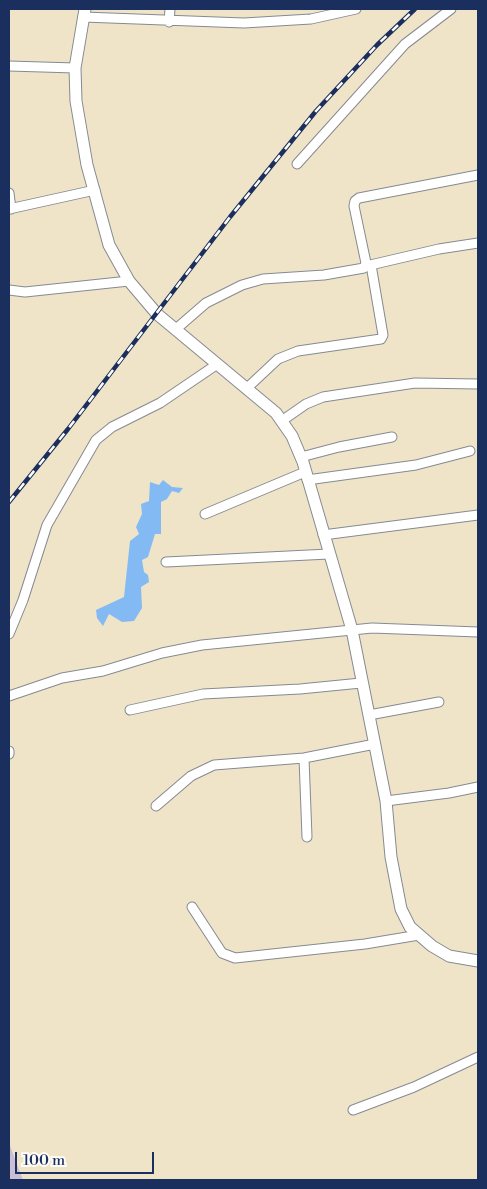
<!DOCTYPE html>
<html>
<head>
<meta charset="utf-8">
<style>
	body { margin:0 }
	#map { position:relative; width:487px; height:1189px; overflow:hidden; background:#efe4c7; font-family:"Libre Bodoni",serif }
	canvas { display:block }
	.frame { position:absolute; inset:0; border:10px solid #1b2f5e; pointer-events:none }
	.scale { position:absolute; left:15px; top:1152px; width:139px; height:22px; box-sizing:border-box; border:2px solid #1b2f5e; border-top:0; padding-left:6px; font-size:15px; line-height:18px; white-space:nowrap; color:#1b2f5e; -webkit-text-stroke:4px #fdfcf7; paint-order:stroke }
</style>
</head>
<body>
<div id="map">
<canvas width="487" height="1189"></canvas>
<div class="frame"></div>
<div class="scale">100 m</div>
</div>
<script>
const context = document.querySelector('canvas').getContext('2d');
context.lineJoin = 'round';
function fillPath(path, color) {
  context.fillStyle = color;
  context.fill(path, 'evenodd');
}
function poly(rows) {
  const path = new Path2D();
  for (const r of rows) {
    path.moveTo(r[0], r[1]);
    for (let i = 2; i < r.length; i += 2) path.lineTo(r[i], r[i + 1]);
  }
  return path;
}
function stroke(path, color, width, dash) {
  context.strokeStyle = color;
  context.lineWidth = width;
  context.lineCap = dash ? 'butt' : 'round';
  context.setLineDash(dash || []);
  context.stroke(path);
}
fillPath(poly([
	[9,1143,23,1180,9,1180]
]), '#cbbfd5');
fillPath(poly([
	[163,480,172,487,183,488,179,493,172,491,167,499,161,502,161,534,155,534,148,557,142,560,144,572,148,575,149,582,141,587,142,608,134,621,122,622,109,614,103,626,97,618,96,610,124,597,130,541,139,534,136,527,142,514,141,504,149,501,150,482,159,485]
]), '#83baf3');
const minor = poly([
	[83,17,244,23,311,19,356,9],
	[169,22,170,9],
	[9,66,75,68],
	[297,164,405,44,451,9],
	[9,193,11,209],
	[9,209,95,190],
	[366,266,439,249,478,243],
	[9,290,25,292,129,281],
	[176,329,206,303,242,285,263,279,324,275,364,268,366,263,354,206,355,201,359,198,478,175],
	[246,389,278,359,298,351,381,339,383,335,371,265],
	[283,420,306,404,323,397,415,383,478,384],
	[301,457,339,447,392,437],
	[307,480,416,465,470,451],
	[205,514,305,472],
	[323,535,478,515],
	[166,562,329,554],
	[9,634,23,600,47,525,96,440,112,427,160,403,216,365],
	[9,696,62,678,103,671,162,653,202,645,372,628,478,632],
	[130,710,203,694,300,689,361,683],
	[369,715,439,702],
	[9,751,9,754],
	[304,758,307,837],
	[386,801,449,793,478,787],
	[156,806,191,776,214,765,304,758,375,744],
	[192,907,222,953,235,958,365,944,419,935],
	[353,1110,414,1087,478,1057]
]);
const tertiary = poly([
	[85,9,75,68,76,101,87,165,109,245,129,281,157,314,276,413,292,436,303,462,352,630,386,801,391,857,401,909,410,927,432,946,449,956,478,961]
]);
stroke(minor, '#858a92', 11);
stroke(tertiary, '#858a92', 13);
stroke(minor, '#fff', 9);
stroke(tertiary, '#fff', 11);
const rail = poly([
	[9,502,68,429,230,217,316,111,377,45,415,9]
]);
stroke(rail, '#1b2f5e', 4.5);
stroke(rail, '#fdfcf7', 2.5, [8]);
</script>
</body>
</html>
